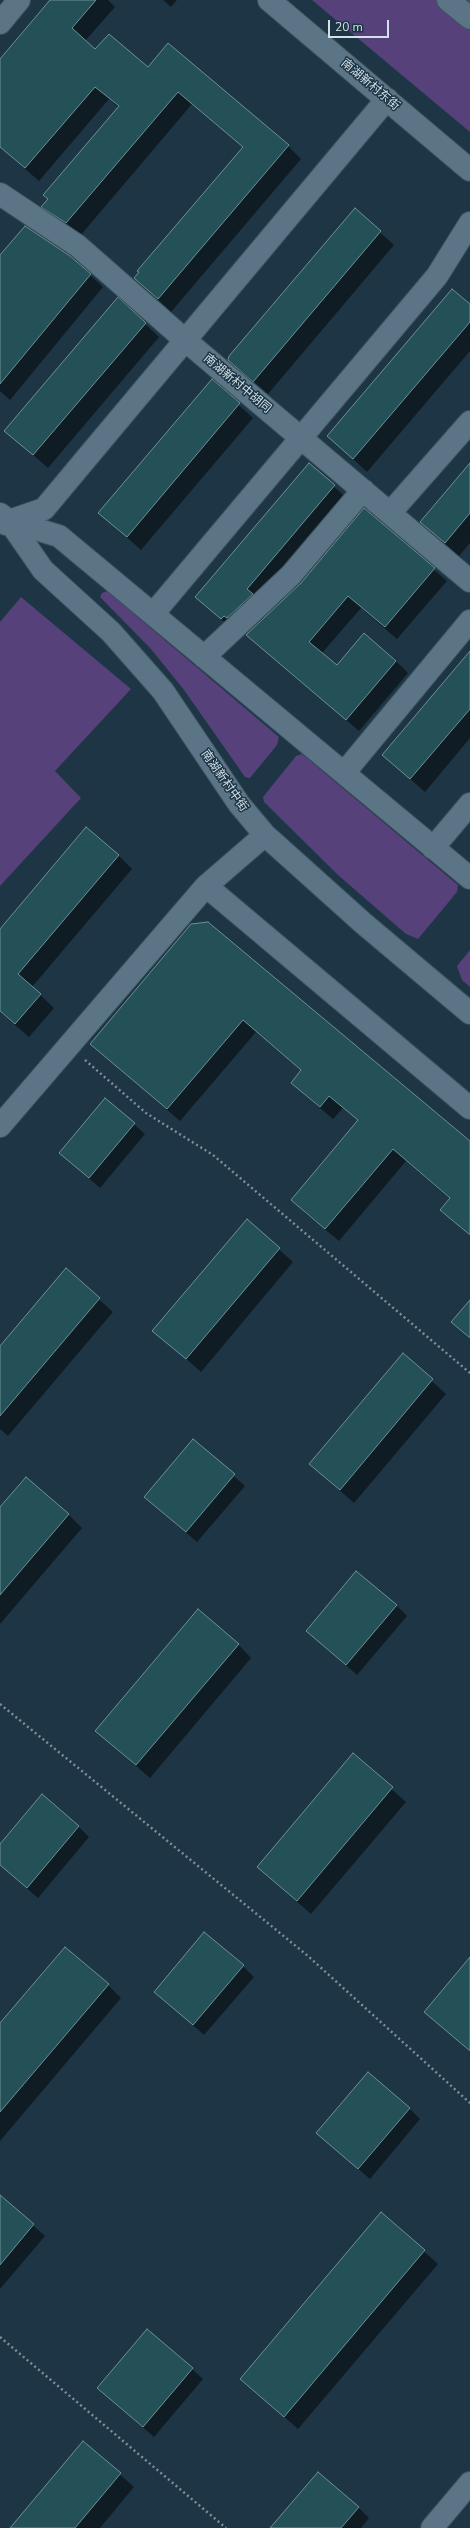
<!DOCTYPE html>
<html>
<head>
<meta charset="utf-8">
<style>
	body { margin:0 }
	#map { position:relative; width:470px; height:2528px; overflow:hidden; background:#1d3544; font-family:"Nunito Sans",sans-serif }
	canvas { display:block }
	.scale { position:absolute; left:328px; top:20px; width:61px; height:18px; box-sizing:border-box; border:2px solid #d2e1ea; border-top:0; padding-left:5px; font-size:12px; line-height:14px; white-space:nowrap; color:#d2e1ea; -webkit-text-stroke:3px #1d3544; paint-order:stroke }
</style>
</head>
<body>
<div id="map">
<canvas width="470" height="2528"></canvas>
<div class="scale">20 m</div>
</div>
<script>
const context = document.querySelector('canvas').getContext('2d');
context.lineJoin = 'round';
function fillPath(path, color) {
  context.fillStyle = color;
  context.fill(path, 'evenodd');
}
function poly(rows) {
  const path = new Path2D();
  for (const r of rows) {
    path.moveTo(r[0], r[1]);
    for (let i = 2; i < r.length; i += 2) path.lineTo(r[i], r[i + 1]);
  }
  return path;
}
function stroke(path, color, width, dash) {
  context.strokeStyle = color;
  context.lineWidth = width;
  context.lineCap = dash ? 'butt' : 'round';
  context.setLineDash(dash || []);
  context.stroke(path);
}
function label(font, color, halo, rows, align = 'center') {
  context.font = font + ' "Nunito Sans","Noto Sans SC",sans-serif';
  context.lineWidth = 3;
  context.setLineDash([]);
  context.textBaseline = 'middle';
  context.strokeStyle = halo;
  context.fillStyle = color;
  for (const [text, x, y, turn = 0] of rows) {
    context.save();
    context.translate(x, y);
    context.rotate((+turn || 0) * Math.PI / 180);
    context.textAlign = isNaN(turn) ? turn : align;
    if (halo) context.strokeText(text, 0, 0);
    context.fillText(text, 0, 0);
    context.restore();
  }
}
fillPath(poly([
	[312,0,470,0,470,132],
	[107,591,279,737,277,745,250,778,245,777,184,690,151,649,100,597,102,593],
	[21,597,131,689,55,771,81,798,0,886,0,622],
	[302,754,458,885,457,892,418,939,406,934,338,875,264,802,263,797,296,756],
	[470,950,470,987,462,980,457,966]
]), '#56417b');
fillPath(poly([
	[52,0,108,0,115,7,85,41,96,50,148,68,288,146,301,159,171,312,135,278,244,148,192,104,80,236,56,220,43,207,119,108,109,99,39,181,0,147,0,61],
	[163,0,177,0,171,7],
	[355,210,394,245,268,394,229,360],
	[0,257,90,275,103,287,10,400,0,391],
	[118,299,159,337,48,468,5,430],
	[470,305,470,351,367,472,328,436],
	[212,381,253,418,141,550,100,513],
	[309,465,348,499,235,632,197,597],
	[470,465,470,543,459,556,421,522],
	[364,510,447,581,397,639,361,608,322,653,337,667,396,661,408,673,359,731,247,635,301,584],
	[470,653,470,738,425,792,383,755],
	[118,855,132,869,32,987,54,1008,29,1037,0,1012,0,931],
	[191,925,337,1030,470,1141,470,1236,441,1210,450,1199,406,1161,339,1241,305,1213,293,1200,359,1121,343,1108,333,1119,305,1095,292,1083,302,1071,256,1032,180,1121,91,1044],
	[105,1099,145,1134,100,1188,60,1153],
	[247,1221,293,1262,201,1372,154,1330],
	[66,1270,113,1312,8,1436,0,1429,0,1347],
	[470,1302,470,1339,452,1322],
	[403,1355,446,1394,354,1503,310,1464],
	[193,1440,245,1486,197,1542,145,1497],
	[0,1509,68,1514,82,1528,0,1624],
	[396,1605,407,1616,357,1675,307,1631],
	[238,1644,251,1658,150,1778,96,1731],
	[353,1755,406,1802,311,1914,258,1867],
	[78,1826,89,1837,38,1898,0,1865,0,1846],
	[470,1959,470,2052,425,2011],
	[243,1966,254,1977,204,2035,155,1992],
	[108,1985,121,1998,0,2141,0,2024],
	[409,2108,420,2119,370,2179,317,2133],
	[0,2196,45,2236,0,2289],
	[381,2213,438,2264,298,2429,241,2379],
	[192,2369,203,2379,154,2437,98,2388],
	[84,2443,134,2487,100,2528,11,2528],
	[358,2507,369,2518,361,2528,271,2528]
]), '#0007');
const building = poly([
	[50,0,96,0,72,28,95,49,109,34,148,67,168,43,289,145,158,299,134,278,139,272,137,271,243,147,178,92,66,223,41,207,48,199,43,195,119,106,95,87,25,168,0,147,0,59,50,0],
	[355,208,381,231,253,382,228,360,229,356,355,208],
	[25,226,70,256,91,274,0,384,0,255,25,226],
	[452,289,470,304,470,322,353,459,327,436,452,289],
	[118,297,146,323,33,455,4,431,118,297],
	[212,379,240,403,127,537,98,513,212,379],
	[309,463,335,485,247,589,253,594,227,618,224,616,221,619,195,597,309,463],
	[470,463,470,513,445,543,420,522,470,463],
	[364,508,435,568,385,627,348,596,309,642,337,665,364,633,396,661,346,720,246,635,301,583,364,508],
	[470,651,470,709,410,779,382,755,470,651],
	[86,827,119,855,18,974,41,994,15,1024,0,1011,0,929,86,827],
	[208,922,470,1141,470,1235,440,1210,450,1198,393,1149,325,1229,291,1200,358,1120,329,1096,320,1107,291,1083,301,1070,243,1020,167,1109,90,1044,191,924,208,922],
	[105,1098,135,1123,89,1178,59,1153,105,1098],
	[247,1219,280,1248,186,1359,152,1331,247,1219],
	[66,1268,100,1298,0,1416,0,1346,66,1268],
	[470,1300,470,1338,451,1322,470,1300],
	[403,1353,433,1379,340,1490,309,1464,403,1353],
	[193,1439,235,1474,186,1532,144,1497,193,1439],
	[26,1477,69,1514,0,1595,0,1507,26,1477],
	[356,1571,397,1605,346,1665,306,1631,356,1571],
	[198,1609,239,1644,136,1765,95,1731,198,1609],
	[353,1753,393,1787,297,1901,257,1867,353,1753],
	[42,1794,79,1826,27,1888,0,1865,0,1844,42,1794],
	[204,1932,244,1965,193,2025,154,1992,204,1932],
	[65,1947,109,1984,0,2112,0,2023,65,1947],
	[470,1957,470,2051,424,2012,470,1957],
	[368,2072,410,2108,358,2169,316,2133,368,2072],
	[0,2195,34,2224,0,2265,0,2195],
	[381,2212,425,2250,284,2417,240,2379,381,2212],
	[147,2329,193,2368,143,2427,97,2388,147,2329],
	[83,2441,121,2473,75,2528,10,2528,83,2441],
	[318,2472,359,2507,341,2528,270,2528,318,2472]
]);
fillPath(building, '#245157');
stroke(building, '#6d9196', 1);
const minor = poly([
	[269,0,470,170],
	[448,0,470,18],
	[0,23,19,0],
	[0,194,78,246,185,340,470,581],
	[390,513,470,422],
	[0,514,9,521,43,570,111,632,163,691,239,804,265,835,363,923,470,1013],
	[9,521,59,536,470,878],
	[6,524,9,521,44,509,387,99],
	[153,614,437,276,470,223],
	[204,657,291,575,363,490],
	[344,773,470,621],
	[433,848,470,804],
	[206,886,470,1108],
	[0,1126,206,886,265,835],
	[432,2528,470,2483]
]);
stroke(minor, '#3e5360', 24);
stroke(poly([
	[85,1060,146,1113,213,1155,470,1373],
	[0,1704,308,1956,470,2103],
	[0,2337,226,2528]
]), '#7c8f9b', 2.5, [2, 3]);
stroke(minor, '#5b7586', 22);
label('12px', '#d2e1ea', '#1d3544', [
	["南湖新村东街",370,85,40],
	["南湖新村中胡同",237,384,40],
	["南湖新村中街",224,781,55]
]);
</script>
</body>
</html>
